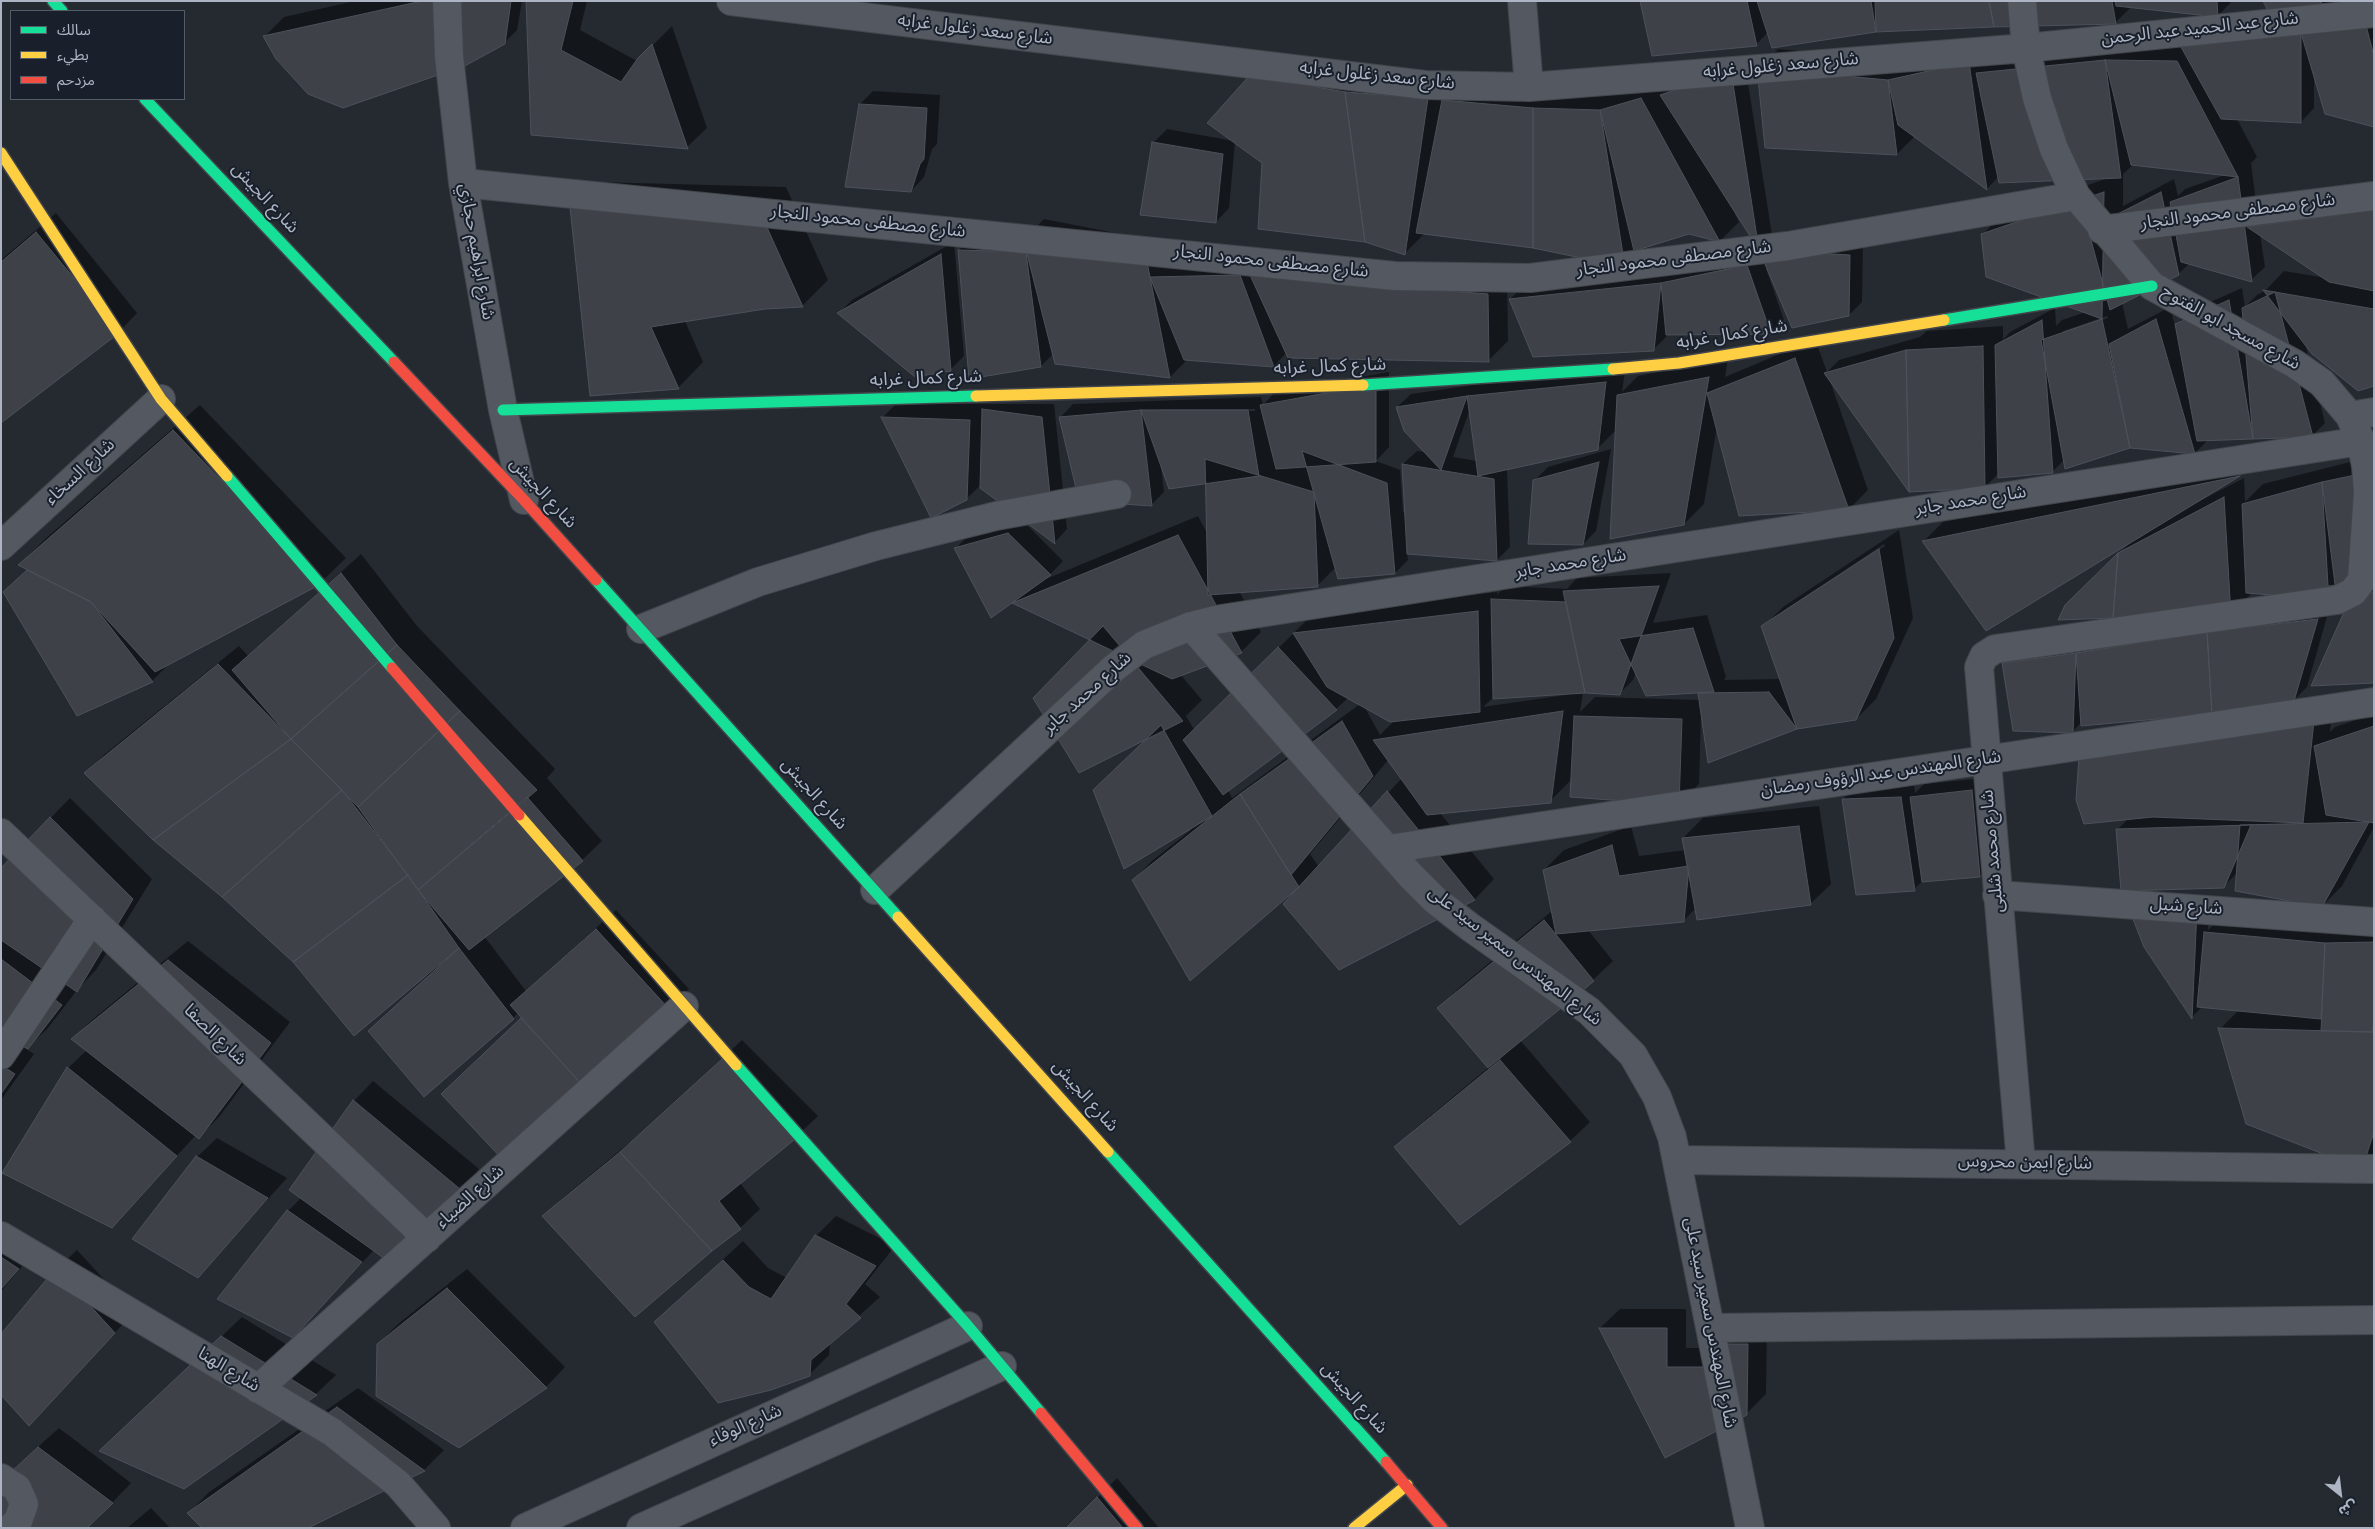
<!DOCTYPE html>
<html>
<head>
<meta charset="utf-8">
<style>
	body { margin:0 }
	#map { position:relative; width:2375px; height:1529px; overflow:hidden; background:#252a31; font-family:Overpass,"Noto Sans Arabic",sans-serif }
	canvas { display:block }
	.frame { position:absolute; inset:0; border:2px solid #adb5c4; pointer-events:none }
	.legend { position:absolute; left:10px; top:10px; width:175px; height:90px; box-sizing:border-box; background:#19202b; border:1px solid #545c68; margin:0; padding:6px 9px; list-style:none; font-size:15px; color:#adb5c4 }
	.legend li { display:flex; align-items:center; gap:10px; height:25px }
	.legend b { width:25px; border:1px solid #545c68 }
	.north { position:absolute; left:2315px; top:1469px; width:50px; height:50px; -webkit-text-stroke:4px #19202b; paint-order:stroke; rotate:151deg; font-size:14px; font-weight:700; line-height:20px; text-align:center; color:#adb5c4 }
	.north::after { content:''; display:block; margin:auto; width:18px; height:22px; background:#adb5c4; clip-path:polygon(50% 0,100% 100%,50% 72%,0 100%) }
</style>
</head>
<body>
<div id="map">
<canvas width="2375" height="1529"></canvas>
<div class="frame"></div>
<ul class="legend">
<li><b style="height:6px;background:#16e098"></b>سالك</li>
<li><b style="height:6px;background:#ffcf43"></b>بطيء</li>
<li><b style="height:6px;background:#f24e42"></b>مزدحم</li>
</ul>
<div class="north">ش</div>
</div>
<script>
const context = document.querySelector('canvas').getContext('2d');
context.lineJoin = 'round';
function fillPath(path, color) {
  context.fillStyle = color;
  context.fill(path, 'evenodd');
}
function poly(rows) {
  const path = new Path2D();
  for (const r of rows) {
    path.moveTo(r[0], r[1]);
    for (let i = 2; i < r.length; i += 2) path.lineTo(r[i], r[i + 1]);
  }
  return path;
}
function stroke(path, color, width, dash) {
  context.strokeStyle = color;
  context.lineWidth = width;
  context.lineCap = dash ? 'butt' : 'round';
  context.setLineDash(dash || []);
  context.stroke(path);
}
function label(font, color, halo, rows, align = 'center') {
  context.font = font + ' Overpass,"Noto Sans Arabic",sans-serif';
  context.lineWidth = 4;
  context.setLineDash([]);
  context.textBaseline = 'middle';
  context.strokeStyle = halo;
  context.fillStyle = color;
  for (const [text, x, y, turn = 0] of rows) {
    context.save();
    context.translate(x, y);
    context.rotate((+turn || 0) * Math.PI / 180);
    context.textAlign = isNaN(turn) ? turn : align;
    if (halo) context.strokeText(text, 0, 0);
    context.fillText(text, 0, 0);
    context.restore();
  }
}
fillPath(poly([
	[355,1,522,1,517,30,504,43,265,36,284,17],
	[527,1,587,1,580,30,637,61,672,26,707,128,687,147,532,133],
	[1641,1,2232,1,2218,16,2132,6,2116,22,1876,31,1773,47,1768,32,1756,45],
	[2264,1,2341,1,2326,16],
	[2374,1,2374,125,2314,74,2314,108,2301,122,2237,119,2257,157,2251,163,2258,218,2374,193,2374,385,2305,343,2325,423,2312,436,2208,440,2195,453,2130,447,2065,459,2052,472,1999,473,1985,487,1829,378,1868,490,1849,509,1717,426,1704,504,1684,524,1616,430,1597,449,1507,469,1510,547,1497,560,1407,553,1408,560,1395,573,1336,567,1317,586,1239,591,1261,632,1241,652,1180,674,1202,700,1186,716,1195,731,1314,613,1497,592,1497,595,1505,586,1567,589,1577,578,1671,573,1653,623,1707,615,1726,677,1724,680,1781,679,1763,627,1783,607,1899,530,1913,618,1876,699,1856,719,1797,728,1709,762,1701,715,1699,784,1679,804,1572,779,1550,801,1440,813,1494,879,1475,899,1339,969,1299,885,1190,979,1133,880,1153,860,1191,830,1148,738,1092,640,1014,603,1016,599,956,548,969,535,1022,520,1063,561,1046,579,1198,516,1208,535,1207,482,1161,466,1164,492,1151,505,1060,418,1073,404,1261,397,1263,405,1275,392,1389,372,1389,447,1376,461,1400,470,1403,512,1406,512,1403,464,1417,451,1426,452,1397,407,1411,394,1626,363,1622,392,1638,376,1728,358,1725,377,1815,339,1827,372,1839,360,1920,337,1927,331,2003,326,2003,340,2010,332,2055,308,2056,326,2062,320,2086,312,1982,235,2002,215,2111,177,1999,176,1987,189,1915,136,1897,154,1767,147,1759,69,1778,49,1907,61,1982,50,1984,67,1997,54],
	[2134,164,2225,175,2185,189,2178,196,2174,179,2123,206,2123,174],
	[2260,234,2326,278,2284,271,2265,291,2257,295,2245,307,2242,288,2190,311,2175,326,2170,307,2128,329,2122,303,2178,274,2189,264,2251,280,2265,267],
	[2107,316,2108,318,2063,334,2063,331],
	[1159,409,1255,409,1255,411,1159,411],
	[1470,409,1477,461,1453,457],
	[1272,445,1274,454,1271,453,1270,446],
	[1884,544,1885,546,1783,614,1783,611],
	[1636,672,1699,692,1700,700,1595,697,1580,712,1583,692,1620,693,1633,680],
	[1565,693,1565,695,1483,707,1493,698],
	[1348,698,1360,704,1232,798,1228,790,1336,709],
	[1364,706,1395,720,1380,735],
	[1389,759,1402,778,1319,867,1310,854],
	[1744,58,1772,235,1759,248,1737,213,1735,214,1739,222,1720,241,1689,232,1643,247,1624,265,1549,249,1425,233,1405,253,1264,163,1235,142,1229,208,1216,222,1142,214,1154,142,1167,129,1234,141,1251,76,1447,79,1444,100,1463,81],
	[873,91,940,95,937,144,932,149,924,177,911,191,860,104],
	[597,182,786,187,828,280,802,306,765,308,685,321,703,362,678,388,571,207],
	[56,213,137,313,118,333,1,422,1,260],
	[1044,219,1166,243,1507,275,1508,341,1488,361,1287,352,1274,366,1188,359,1170,377,1054,353,1041,366,970,377,959,250,979,230,1031,232],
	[954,242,964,356,950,370,839,313,852,300],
	[1863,242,1862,302,1849,315,1766,269,1784,320,1771,333,1669,334,1653,350,1510,299,1530,280],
	[896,404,1054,404,1067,529,1055,542,982,484,966,499,932,516,883,417],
	[200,405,346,558,320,583,171,662,152,681,4,592,28,569,20,564,45,539],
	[1611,449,1596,531,1583,544,1534,481,1548,467],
	[2374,456,2374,682,2354,593,2336,599,2250,592,2250,595,2231,614,2330,606,2307,687,2294,700,2082,722,2072,732,2004,664,2017,650,2200,617,2066,605,2130,543,1923,542,1943,522,2256,458,2238,475,2195,501,2196,503,2244,478,2245,502,2263,484],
	[361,554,417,626,555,769,547,778,602,841,582,860,484,936,526,991,616,910,689,989,505,1160,462,1074,523,1017,518,1013,513,1018,369,1031,427,976,426,974,294,962,86,773,105,754,239,646,248,656],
	[2333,702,2330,732,2335,727,2374,714,2374,827,2342,886,2322,906,2237,873,2223,887,2144,889,2144,891,2209,896,2208,930,2225,913,2374,930,2374,1155,2361,1167,2220,1029,2239,1010,2203,1006,2192,1017,2128,904,2143,889,2117,830,2128,819],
	[1985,778,1993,863,1980,876,1923,881,1914,889,1843,799,1856,786,1914,784,1915,793,1924,784],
	[70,798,152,879,96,970,77,990,48,1028,28,1047,21,1046,34,1054,1,1100,1,869],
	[1819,806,1831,884,1811,903,1698,918,1696,908,1683,921,1588,930,1613,961,1593,980,1520,1040,1590,1122,1570,1141,1396,1147,1416,1128,1489,1067,1439,1008,1459,988,1552,911,1544,870,1564,850,1631,826,1639,856,1686,850,1683,838,1703,818],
	[188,941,290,1022,219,1117,199,1137,196,1135,112,1226,4,1172,68,1068,87,1050,73,1039,92,1020],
	[742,1040,818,1116,798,1135,740,1183,760,1209,740,1228,711,1250,544,1216,564,1197,641,1133],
	[373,1081,479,1169,422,1250,374,1250,312,1316,219,1299,288,1211,301,1198,354,1101],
	[217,1138,287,1178,198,1276,197,1157],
	[836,1216,895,1246,865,1284,880,1297,830,1342,829,1355,809,1375,676,1303,743,1241,768,1268,787,1278,816,1236],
	[1,1225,38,1248,1,1291],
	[77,1250,134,1312,49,1404,57,1269],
	[467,1269,565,1367,546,1387,459,1446,378,1344,398,1324],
	[1620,1309,1686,1309,1686,1348,1710,1348,1767,1325,1766,1394,1746,1414,1600,1328],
	[242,1317,336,1375,316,1394,184,1488,121,1432],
	[358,1388,444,1450,424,1470,305,1528,189,1513,208,1493],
	[59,1428,131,1483,112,1503,1,1480],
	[1117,1478,1159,1528,1067,1528],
	[151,1508,170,1528,127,1528]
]), '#0007');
const building = poly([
	[422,1,446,1,438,75,343,108,308,94,276,59,263,36,422,1],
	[458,1,511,1,505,44,461,68,458,1],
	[526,1,573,1,561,50,621,82,638,58,652,44,688,149,531,135,526,1],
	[1640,1,1747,1,1757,46,1652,56,1640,1],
	[1757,1,1871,1,1876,32,1772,48,1757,1],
	[1875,1,1989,1,1994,27,1876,32,1875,1],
	[1989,1,2112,1,2116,24,1994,27,1989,1],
	[2115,1,2217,1,2218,17,2116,6,2115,1],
	[2263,1,2321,1,2326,18,2267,9,2263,1],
	[2363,14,2374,56,2374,127,2325,114,2301,33,2363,14],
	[2301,33,2301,123,2221,119,2181,47,2301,33],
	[2105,60,2177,61,2238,177,2131,165,2105,60],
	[2105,60,2121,178,1999,183,1976,73,2105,60],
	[1969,62,1987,190,1898,125,1888,80,1969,62],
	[1757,68,1888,80,1897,155,1765,148,1757,68],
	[1731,71,1759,250,1660,95,1731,71],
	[1250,75,1345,92,1365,242,1258,229,1262,163,1207,123,1250,75],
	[1345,92,1428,98,1405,255,1365,242,1345,92],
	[1641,98,1720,242,1689,234,1634,251,1600,110,1641,98],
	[1442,100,1533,108,1533,248,1416,233,1442,100],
	[859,104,927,108,924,159,920,164,911,192,845,187,859,104],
	[1533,108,1600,110,1625,267,1533,248,1533,108],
	[1152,142,1223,154,1216,223,1140,215,1152,142],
	[2238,177,2252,282,2181,262,2170,202,2238,177],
	[2104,192,2102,319,1986,277,1981,234,2104,192],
	[2161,192,2179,275,2110,310,2088,229,2161,192],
	[570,207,760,212,803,307,765,309,651,327,679,389,590,396,570,207],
	[2374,210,2374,291,2329,282,2247,227,2374,210],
	[36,232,119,333,1,423,1,262,36,232],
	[1023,238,1147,262,1170,378,1055,364,1023,238],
	[958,250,1026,252,1041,367,969,379,958,250],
	[1759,250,1850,255,1849,316,1792,328,1759,250],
	[941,254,951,371,915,377,837,313,941,254],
	[1747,265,1771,334,1666,335,1661,283,1747,265],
	[1240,275,1274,367,1184,360,1150,277,1240,275],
	[1250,275,1488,294,1489,362,1288,358,1250,275],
	[1661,283,1654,351,1533,357,1509,299,1661,283],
	[2263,290,2374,309,2374,386,2358,391,2312,354,2263,290],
	[2275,292,2313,437,2253,439,2242,308,2275,292],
	[2229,300,2253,439,2197,441,2175,324,2229,300],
	[2102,319,2130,448,2065,469,2041,340,2102,319],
	[2156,319,2195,454,2130,448,2109,344,2156,319],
	[2042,320,2053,473,1998,478,1995,345,2042,320],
	[1983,346,1985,488,1909,492,1906,350,1983,346],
	[1906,350,1909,492,1824,373,1906,350],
	[1795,358,1849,510,1739,516,1707,393,1795,358],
	[1709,377,1684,525,1610,539,1617,395,1709,377],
	[1606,382,1598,450,1478,476,1467,396,1606,382],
	[1376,384,1376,462,1276,469,1260,405,1376,384],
	[1467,396,1441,470,1404,431,1396,407,1467,396],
	[982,409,1042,417,1055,544,980,488,982,409],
	[1141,410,1248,410,1259,476,1169,489,1141,410],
	[1141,410,1152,506,1079,501,1059,417,1141,410],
	[881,417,970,420,967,500,931,518,881,417],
	[173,430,321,584,155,672,91,602,18,565,173,430],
	[1302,451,1387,483,1395,574,1338,579,1302,451],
	[1205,459,1314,492,1318,587,1208,595,1205,459],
	[1599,462,1583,545,1528,544,1533,480,1599,462],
	[1402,464,1494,479,1497,561,1407,554,1402,464],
	[2374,471,2374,583,2328,586,2322,482,2374,471],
	[2240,476,1986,631,1922,541,2240,476],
	[2322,482,2337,600,2246,593,2242,504,2322,482],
	[2224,497,2231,616,2113,618,2118,553,2224,497],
	[1008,533,1051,575,991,618,954,548,1008,533],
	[1178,535,1242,653,1172,679,1012,603,1178,535],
	[1879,549,1894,638,1856,720,1797,729,1761,626,1879,549],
	[2118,553,2113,618,2058,620,2065,605,2118,553],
	[27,570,91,602,153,682,77,716,3,592,27,570],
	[341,573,397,645,291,739,232,670,341,573],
	[1659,586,1620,695,1585,693,1563,591,1659,586],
	[2353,592,2374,592,2374,683,2311,686,2353,592],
	[1491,599,1566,602,1585,693,1493,699,1491,599],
	[1478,611,1480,712,1390,722,1327,687,1293,633,1478,611],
	[2318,619,2294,701,2212,714,2207,632,2318,619],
	[1103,626,1183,721,1079,773,1033,698,1103,626],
	[1693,628,1714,692,1646,696,1619,639,1693,628],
	[2207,632,2212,714,2081,726,2076,653,2207,632],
	[397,645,460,711,358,807,291,739,397,645],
	[1278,647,1337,710,1223,795,1183,740,1278,647],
	[2076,653,2073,733,2013,731,2002,663,2076,653],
	[218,664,291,739,153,840,84,773,218,664],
	[1769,692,1797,729,1708,763,1698,693,1769,692],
	[460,711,537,790,418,890,358,807,460,711],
	[1563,711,1551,803,1427,815,1373,740,1563,711],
	[1574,716,1682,719,1679,805,1570,797,1574,716],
	[1342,721,1373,776,1291,875,1240,794,1342,721],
	[2314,721,2303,823,2153,817,2084,824,2076,800,2079,756,2314,721],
	[1161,725,1212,816,1124,869,1093,790,1161,725],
	[2374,726,2374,823,2326,815,2314,746,2374,726],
	[291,739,342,790,222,897,153,840,291,739],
	[342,790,408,875,293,962,222,897,342,790],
	[1972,790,1980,877,1922,882,1910,797,1972,790],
	[1387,791,1475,900,1339,970,1283,904,1387,791],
	[1240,794,1299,887,1190,981,1132,880,1240,794],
	[527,797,583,861,469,950,418,890,527,797],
	[1901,797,1915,891,1856,895,1842,799,1901,797],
	[50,817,133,899,77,992,1,940,1,868,50,817],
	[2369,822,2322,907,2235,891,2240,825,2369,822],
	[2251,825,2224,888,2121,891,2116,829,2251,825],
	[1799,826,1811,905,1697,920,1682,838,1799,826],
	[1612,845,1619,876,1689,866,1684,922,1556,934,1543,870,1612,845],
	[408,875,459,948,354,1036,293,962,408,875],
	[2127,904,2197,909,2192,1019,2144,947,2127,904],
	[1544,920,1594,981,1488,1068,1437,1008,1544,920],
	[596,929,670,1010,584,1087,510,1005,596,929],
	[2204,932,2325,943,2321,1019,2197,1007,2204,932],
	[2374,942,2374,1023,2372,1032,2321,1031,2325,943,2374,942],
	[459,948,514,1019,424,1097,368,1031,459,948],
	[1,959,62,1005,28,1049,1,1034,1,959],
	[168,960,271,1043,199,1139,71,1039,168,960],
	[521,1018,584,1087,505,1162,441,1094,521,1018],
	[2218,1028,2374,1032,2374,1132,2362,1169,2246,1124,2218,1028],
	[722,1059,799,1136,719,1201,741,1229,712,1251,620,1152,722,1059],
	[1500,1060,1571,1142,1460,1225,1394,1147,1500,1060],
	[1,1065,15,1074,1,1094,1,1065],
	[67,1067,177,1156,112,1228,2,1173,67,1067],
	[353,1100,460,1189,403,1272,289,1190,353,1100],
	[620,1152,712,1251,635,1317,542,1216,620,1152],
	[196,1156,268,1198,198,1278,132,1239,196,1156],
	[287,1210,362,1262,293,1338,217,1299,287,1210],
	[815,1235,876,1266,846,1304,861,1318,811,1360,810,1376,771,1390,718,1403,654,1322,723,1260,749,1287,771,1299,815,1235],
	[1,1257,19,1269,1,1289,1,1257],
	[56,1268,115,1333,29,1426,1,1395,1,1334,56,1268],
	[447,1288,547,1388,459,1448,376,1396,377,1344,447,1288],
	[1599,1328,1667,1328,1667,1367,1708,1367,1709,1344,1748,1344,1747,1415,1665,1458,1599,1328],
	[221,1336,317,1395,184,1489,99,1451,221,1336],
	[337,1407,425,1471,308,1528,202,1528,187,1513,337,1407],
	[38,1447,113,1503,87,1528,1,1528,1,1481,38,1447],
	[1097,1497,1123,1528,1066,1528,1097,1497]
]);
fillPath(building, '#3e4248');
stroke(building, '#4c515a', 1);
const street = poly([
	[447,1,449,56,463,183,503,410,524,500],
	[731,1,1425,85,1529,87,2026,48,2374,13],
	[1522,1,1529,87],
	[463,183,1395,276,1530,278,1788,246,2076,196],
	[2102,230,2374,196],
	[2350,416,2374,412],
	[1,546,161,399],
	[1191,626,1411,876,1435,900,1470,927,1589,1011,1633,1055,1657,1097,1672,1137,1750,1528],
	[641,629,758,582,876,546,996,516,1117,494],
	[1,833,427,1238],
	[1388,849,2374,702],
	[875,890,1114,668,1144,645,1191,626,1215,620,2361,441],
	[1997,895,2374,922],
	[1,1055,92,919],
	[1677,1160,2374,1169],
	[2021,1164,1979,667,1984,656,1995,649,2337,600,2353,592,2362,580,2368,492,2366,466,2361,441,2350,416,2322,383,2295,364,2152,286,2076,196,2054,149,2037,98,2026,48,2022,1],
	[1,1236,332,1432,398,1484,436,1528],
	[1711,1328,2374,1320],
	[258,1389,684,1006],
	[1,1478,17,1488,24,1504,18,1521,11,1528],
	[525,1528,968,1326],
	[641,1528,1002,1366]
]);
const fast = poly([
	[53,1,62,11],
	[145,99,394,362],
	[1944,320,2152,286],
	[1363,385,1613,369],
	[503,410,976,396],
	[227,476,392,668],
	[596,580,898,917],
	[736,1065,968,1326,1041,1413],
	[1108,1152,1386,1462]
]);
const slow = poly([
	[1,153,161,399,227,476],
	[1613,369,1679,363,1944,320],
	[976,396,1363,385],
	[519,815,736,1065],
	[898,917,1108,1152],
	[1354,1528,1407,1485]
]);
const jam = poly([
	[394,362,524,500,596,580],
	[392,668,519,815],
	[1041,1413,1137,1528],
	[1386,1462,1442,1528]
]);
stroke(street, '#42464c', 30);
stroke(fast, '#42464c', 14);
stroke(slow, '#42464c', 14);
stroke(jam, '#42464c', 14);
stroke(street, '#545860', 28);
stroke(fast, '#16e098', 11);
stroke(slow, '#ffcf43', 11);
stroke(jam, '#f24e42', 11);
label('18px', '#adb5c4', '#19202b', [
	["شارع عبد الحميد عبد الرحمن",2200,30,-6],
	["شارع سعد زغلول غرابه",975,31,7],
	["شارع سعد زغلول غرابه",1781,67,-5],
	["شارع سعد زغلول غرابه",1377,77,6],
	["شارع الجيش",264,199,47],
	["شارع مصطفى محمود النجار",2238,213,-7],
	["شارع مصطفى محمود النجار",868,223,6],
	["شارع ابراهيم حجازي",475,252,80],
	["شارع مصطفى محمود النجار",1674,260,-7],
	["شارع مصطفى محمود النجار",1271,263,6],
	["شارع مسجد ابو الفتوح",2230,329,29],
	["شارع كمال غرابه",1732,336,-9],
	["شارع كمال غرابه",1330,368,-2],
	["شارع كمال غرابه",926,380,-2],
	["شارع السخاء",81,473,-43],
	["شارع الجيش",542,494,47],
	["شارع محمد جابر",1971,502,-9],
	["شارع محمد جابر",1571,565,-9],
	["شارع محمد جابر",1088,694,-42],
	["شارع المهندس عبد الرؤوف رمضان",1881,775,-8],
	["شارع الجيش",813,795,48],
	["شارع محمد شلبى",1994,851,-95],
	["شارع شبل",2186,908,4],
	["شارع المهندس سمير سيد على",1514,957,38],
	["شارع الصفا",214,1036,44],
	["شارع الجيش",1084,1097,48],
	["شارع ايمن محروس",2025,1164,1],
	["شارع الضياء",471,1198,-42],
	["شارع المهندس سمير سيد على",1709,1323,79],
	["شارع الهنا",228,1371,31],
	["شارع الجيش",1353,1399,48],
	["شارع الوفاء",746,1427,-24]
]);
</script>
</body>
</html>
